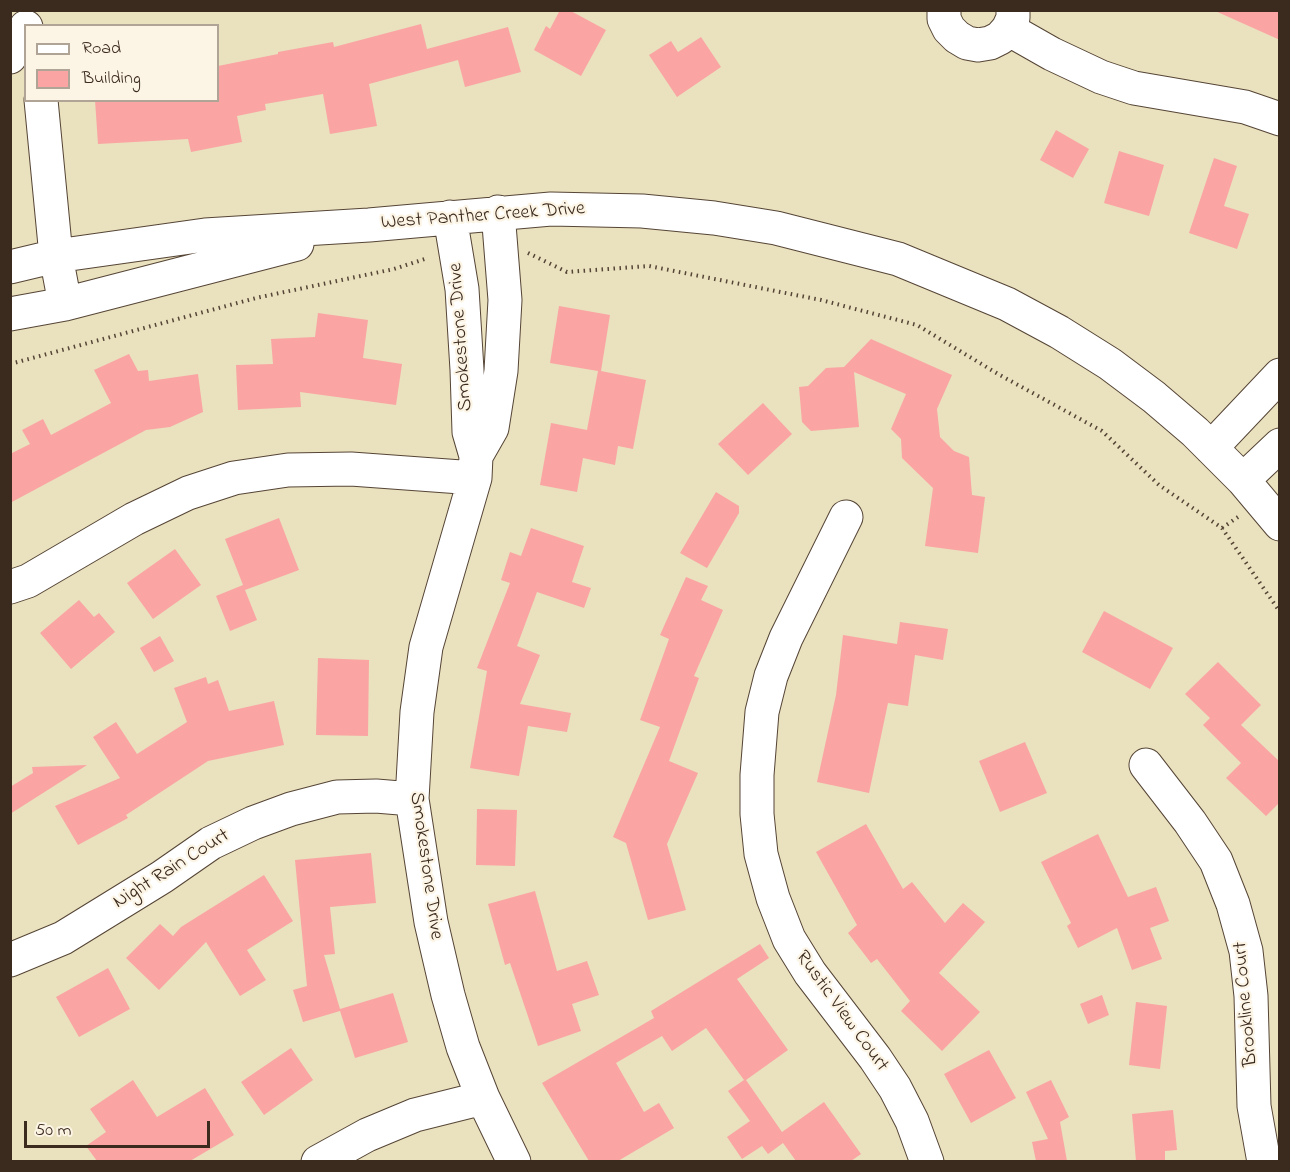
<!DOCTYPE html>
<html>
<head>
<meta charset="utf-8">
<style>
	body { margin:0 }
	#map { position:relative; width:1290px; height:1172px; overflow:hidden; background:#eae1be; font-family:"Indie Flower",sans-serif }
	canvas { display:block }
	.frame { position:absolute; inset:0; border:12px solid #3b2a1e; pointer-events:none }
	.legend { position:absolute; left:24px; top:24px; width:195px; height:78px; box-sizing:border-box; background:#fcf5e5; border:2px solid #afa495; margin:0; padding:8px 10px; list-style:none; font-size:18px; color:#3b2a1e }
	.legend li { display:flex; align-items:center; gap:12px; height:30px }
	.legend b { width:30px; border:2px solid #afa495 }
	.scale { position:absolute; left:24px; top:1121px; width:186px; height:27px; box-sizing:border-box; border:3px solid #3b2a1e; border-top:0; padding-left:8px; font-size:18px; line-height:21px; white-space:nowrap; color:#3b2a1e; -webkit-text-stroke:4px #fcf5e5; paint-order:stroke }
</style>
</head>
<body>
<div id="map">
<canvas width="1290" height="1172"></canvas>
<div class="frame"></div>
<ul class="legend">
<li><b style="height:8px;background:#fff"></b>Road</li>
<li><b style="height:16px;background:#faa5a3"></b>Building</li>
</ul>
<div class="scale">50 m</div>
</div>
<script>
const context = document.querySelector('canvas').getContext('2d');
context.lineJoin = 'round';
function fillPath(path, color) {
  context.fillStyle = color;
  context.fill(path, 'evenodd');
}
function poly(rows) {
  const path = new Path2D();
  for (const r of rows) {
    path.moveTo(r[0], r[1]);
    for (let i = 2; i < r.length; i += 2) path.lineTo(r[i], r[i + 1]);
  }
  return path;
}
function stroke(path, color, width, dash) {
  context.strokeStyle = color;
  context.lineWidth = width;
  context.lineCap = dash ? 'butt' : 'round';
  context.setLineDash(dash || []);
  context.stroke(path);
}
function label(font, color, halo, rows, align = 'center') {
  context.font = font + ' "Indie Flower",sans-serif';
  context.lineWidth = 4.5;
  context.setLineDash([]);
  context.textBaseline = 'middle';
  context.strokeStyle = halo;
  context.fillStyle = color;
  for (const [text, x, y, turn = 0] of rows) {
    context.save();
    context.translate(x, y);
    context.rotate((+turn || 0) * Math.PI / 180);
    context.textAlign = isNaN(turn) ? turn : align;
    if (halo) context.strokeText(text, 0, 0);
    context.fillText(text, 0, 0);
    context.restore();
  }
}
fillPath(poly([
	[560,10,569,10,606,30,581,76,534,50,546,26,550,29],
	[1213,10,1280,10,1280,40],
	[421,24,427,49,508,27,521,72,465,87,458,60,369,84,377,126,330,134,323,94,265,104,266,110,237,116,242,142,191,152,188,139,98,144,95,100,218,100,218,66,278,54,278,52,333,42,334,47],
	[701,37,721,67,677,97,649,55,671,41,678,52],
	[1056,130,1089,149,1073,178,1040,160],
	[1119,151,1164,165,1149,216,1104,203],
	[1214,158,1237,166,1224,206,1249,214,1237,249,1189,233],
	[559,306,610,315,601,371,646,380,633,449,618,446,615,465,583,458,577,492,540,485,551,423,587,430,598,371,550,363],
	[318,313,368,320,363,358,402,364,396,405,300,392,301,407,238,410,236,365,273,364,271,339,315,337],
	[871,339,952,375,937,409,940,437,954,451,969,457,972,495,985,497,978,553,925,546,933,488,902,458,901,439,891,429,906,394,854,372,859,427,811,431,802,422,799,387,808,386,826,368,844,367],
	[129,354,138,371,148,370,149,381,198,374,203,412,170,427,146,430,10,503,10,454,30,444,22,430,43,419,51,435,111,403,94,370],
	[763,403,792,434,748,475,718,444],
	[716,492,739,506,739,513,707,568,680,553],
	[279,518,299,570,245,590,257,620,230,631,216,596,243,585,225,539],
	[531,528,584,546,572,582,591,588,584,608,537,592,517,646,540,655,520,704,571,713,567,732,528,726,519,776,470,768,487,671,477,668,510,583,501,580,510,552,521,556],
	[175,549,201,585,153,619,127,583],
	[686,577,708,586,701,600,723,610,694,676,699,678,669,761,698,773,667,844,686,910,648,920,626,843,613,837,660,727,640,720,669,639,660,635],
	[79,600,94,617,99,613,115,632,71,669,40,633],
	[1104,611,1173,648,1150,689,1082,652],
	[900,622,948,629,943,660,915,655,908,706,888,703,869,793,817,782,836,695,843,635,897,644],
	[160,636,174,661,154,672,140,648],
	[318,658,369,660,368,736,316,735],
	[1218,662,1261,705,1241,725,1280,762,1280,802,1266,816,1226,778,1241,763,1203,725,1210,718,1185,694],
	[206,677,208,684,218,680,229,711,274,701,284,745,208,761,126,815,128,818,78,845,55,806,120,778,93,737,116,722,137,754,187,722,174,688],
	[1025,742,1047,793,1000,812,979,761],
	[87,765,10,814,10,787,33,773,32,767],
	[477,809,517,810,515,866,476,865],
	[866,824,903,889,912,882,945,923,963,903,985,922,939,973,980,1012,942,1051,901,1011,910,1001,877,959,871,963,848,933,857,925,816,852],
	[1098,834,1128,897,1156,887,1169,921,1150,928,1162,959,1132,970,1117,928,1078,948,1067,926,1071,923,1041,862],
	[371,853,376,903,330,907,335,954,324,955,340,1009,393,993,408,1042,355,1058,340,1011,303,1022,293,990,307,986,295,860],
	[264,875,293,921,247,950,266,980,240,996,206,942,159,990,126,958,160,924,173,936,181,927],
	[535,891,557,971,587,961,599,995,572,1004,581,1031,538,1046,510,963,505,965,488,904],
	[760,944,769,958,737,979,788,1050,746,1080,782,1132,824,1102,861,1154,851,1161,796,1161,783,1143,768,1154,762,1146,742,1159,727,1137,750,1121,728,1091,744,1080,706,1028,672,1051,662,1036,616,1063,644,1112,659,1103,674,1128,618,1161,589,1161,542,1083,654,1018,651,1011],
	[108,968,130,1009,79,1037,56,997],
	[1102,995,1109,1015,1088,1024,1080,1004],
	[1136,1002,1167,1006,1160,1069,1129,1065],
	[291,1048,313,1080,264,1115,241,1082],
	[989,1050,1016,1098,971,1123,944,1074],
	[133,1080,157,1117,205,1088,234,1135,190,1161,97,1161,86,1146,106,1132,90,1109],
	[1051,1080,1069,1117,1060,1122,1067,1161,1036,1161,1032,1142,1048,1139,1026,1092],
	[1173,1110,1177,1150,1165,1151,1165,1160,1136,1161,1132,1114]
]), '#faa5a3');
const minor = poly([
	[944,10,944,19,949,29,957,37,967,43,978,45,990,43,1000,38,1008,29,1013,18,1013,10],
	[1008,29,1052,54,1101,77,1134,88,1245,107,1280,119],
	[10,57,13,48,26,27],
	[41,100,56,256,65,304],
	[450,217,462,289,467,370,469,432,476,456,475,478,426,647,417,712,412,799,431,922,448,995,463,1047,483,1098,514,1162],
	[10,267,56,256,205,235,369,225,551,209,642,211,714,218,776,228,898,259,1007,304,1059,332,1110,364,1154,397,1195,432,1243,480,1280,524],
	[10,314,65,304,297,244],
	[1211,448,1280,375],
	[476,456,492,428,501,371,505,300,498,212],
	[1243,480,1280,445],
	[846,517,786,638,771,676,762,712,757,775,757,814,761,854,773,898,789,939,810,973,875,1058,895,1088,912,1121,927,1162],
	[10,587,28,581,134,519,188,493,234,478,288,470,351,469,475,478],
	[1146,765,1190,822,1216,861,1233,904,1246,951,1251,996,1254,1106,1264,1162],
	[10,960,63,938,162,877,211,843,253,823,291,809,337,797,376,796,412,799],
	[318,1162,367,1135,415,1115,483,1098]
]);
stroke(minor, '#554536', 35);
stroke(poly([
	[528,253,567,272,649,266,821,300,917,325,998,374,1102,431,1159,485,1222,528,1280,612],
	[10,364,256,298,394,269,428,258],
	[1222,528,1238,517]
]), '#554536', 4, [1.5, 4.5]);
stroke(minor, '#fff', 33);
label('20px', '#3b2a1e', '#fcf5e5', [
	["West Panther Creek Drive",483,217,-4],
	["Smokestone Drive",462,337,-94],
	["Smokestone Drive",425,866,82],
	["Night Rain Court",172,870,-32],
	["Brookline Court",1247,1004,-95],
	["Rustic View Court",841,1012,54]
]);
</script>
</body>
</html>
